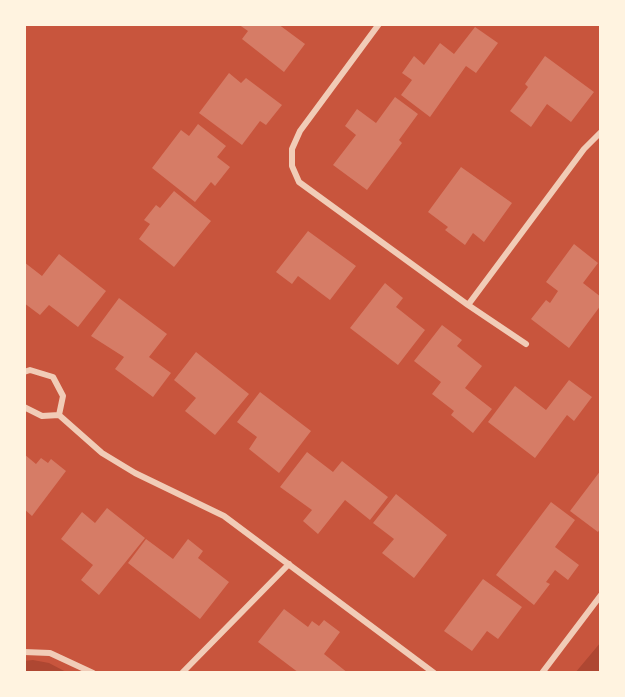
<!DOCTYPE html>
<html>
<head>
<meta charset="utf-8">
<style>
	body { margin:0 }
	#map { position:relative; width:625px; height:697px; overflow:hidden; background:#c8553d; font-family:Overpass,sans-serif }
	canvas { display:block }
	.frame { position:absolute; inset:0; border:26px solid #fff3e0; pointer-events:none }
</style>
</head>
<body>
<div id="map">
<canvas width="625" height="697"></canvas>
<div class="frame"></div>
</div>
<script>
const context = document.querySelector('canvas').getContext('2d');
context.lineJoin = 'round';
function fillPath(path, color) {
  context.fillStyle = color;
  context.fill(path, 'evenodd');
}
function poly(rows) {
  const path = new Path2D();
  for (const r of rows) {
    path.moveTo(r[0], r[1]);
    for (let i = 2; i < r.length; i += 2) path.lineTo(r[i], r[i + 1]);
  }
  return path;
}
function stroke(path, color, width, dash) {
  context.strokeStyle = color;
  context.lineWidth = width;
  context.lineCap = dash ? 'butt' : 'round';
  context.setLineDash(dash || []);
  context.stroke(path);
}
fillPath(poly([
	[601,642,601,673,575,673],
	[33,660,49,663,68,673,24,673,24,661]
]), '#ae4732');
fillPath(poly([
	[238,24,278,24,305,44,284,72,242,39,248,31],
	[475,27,498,43,476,73,466,66,430,117,401,95,412,80,402,73,414,56,424,65,440,43,454,54],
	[545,56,594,92,571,122,547,104,531,127,510,111,528,87,525,84],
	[229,73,241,83,246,78,282,105,266,125,260,121,242,145,199,113],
	[395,97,418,114,399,140,402,143,367,190,333,165,356,135,345,126,357,109,376,123],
	[198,124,226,146,217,157,230,167,215,186,211,182,195,202,152,168,181,130,189,136],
	[461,167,512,203,484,242,473,233,465,245,445,230,448,227,428,212],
	[174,191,211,221,174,267,139,239,150,224,144,220,156,205,160,208],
	[308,231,356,266,330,300,298,276,292,284,276,272],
	[574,244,598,263,583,283,601,297,601,305,569,348,531,319,546,300,550,303,558,291,546,282],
	[59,254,106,291,78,327,49,305,40,315,24,303,24,262,42,276],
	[385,283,403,298,396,307,425,330,398,365,350,328],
	[119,298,167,334,149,357,171,373,153,397,115,369,124,357,91,336],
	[442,325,462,340,457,346,482,366,465,388,492,409,473,433,451,415,454,411,432,394,441,382,414,361],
	[196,352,249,394,215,435,185,411,196,398,174,380],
	[569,380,592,397,574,421,567,415,535,458,488,422,515,386,546,410],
	[260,392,311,431,279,473,249,449,257,437,237,422],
	[307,452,333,472,342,461,388,497,370,520,345,500,318,534,303,521,312,510,280,487],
	[24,454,36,464,41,458,48,463,51,459,66,471,32,516,24,509],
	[601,470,601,527,598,532,570,511],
	[396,494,447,535,414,578,382,553,394,539,373,523],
	[551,502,575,520,555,547,579,565,568,580,555,570,546,582,550,584,534,605,496,575],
	[107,508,145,538,99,595,81,580,93,565,61,539,82,512,95,523],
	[146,539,173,559,188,539,203,551,198,558,229,582,200,619,128,563],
	[483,579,522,607,498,639,487,631,472,651,444,631],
	[284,609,308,627,312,621,319,626,324,620,340,632,324,654,348,673,299,673,258,642]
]), '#d67c66');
stroke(poly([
	[379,24,300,131,292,149,292,166,299,182,468,305,584,149,601,132],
	[468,305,526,344],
	[24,372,30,370,53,377,63,396,59,415,42,416,24,407],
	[59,415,102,453,135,473,224,516,434,673],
	[24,652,50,653,93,673],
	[182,673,289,564],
	[542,673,601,595]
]), '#f1ccb7', 6);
</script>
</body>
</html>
